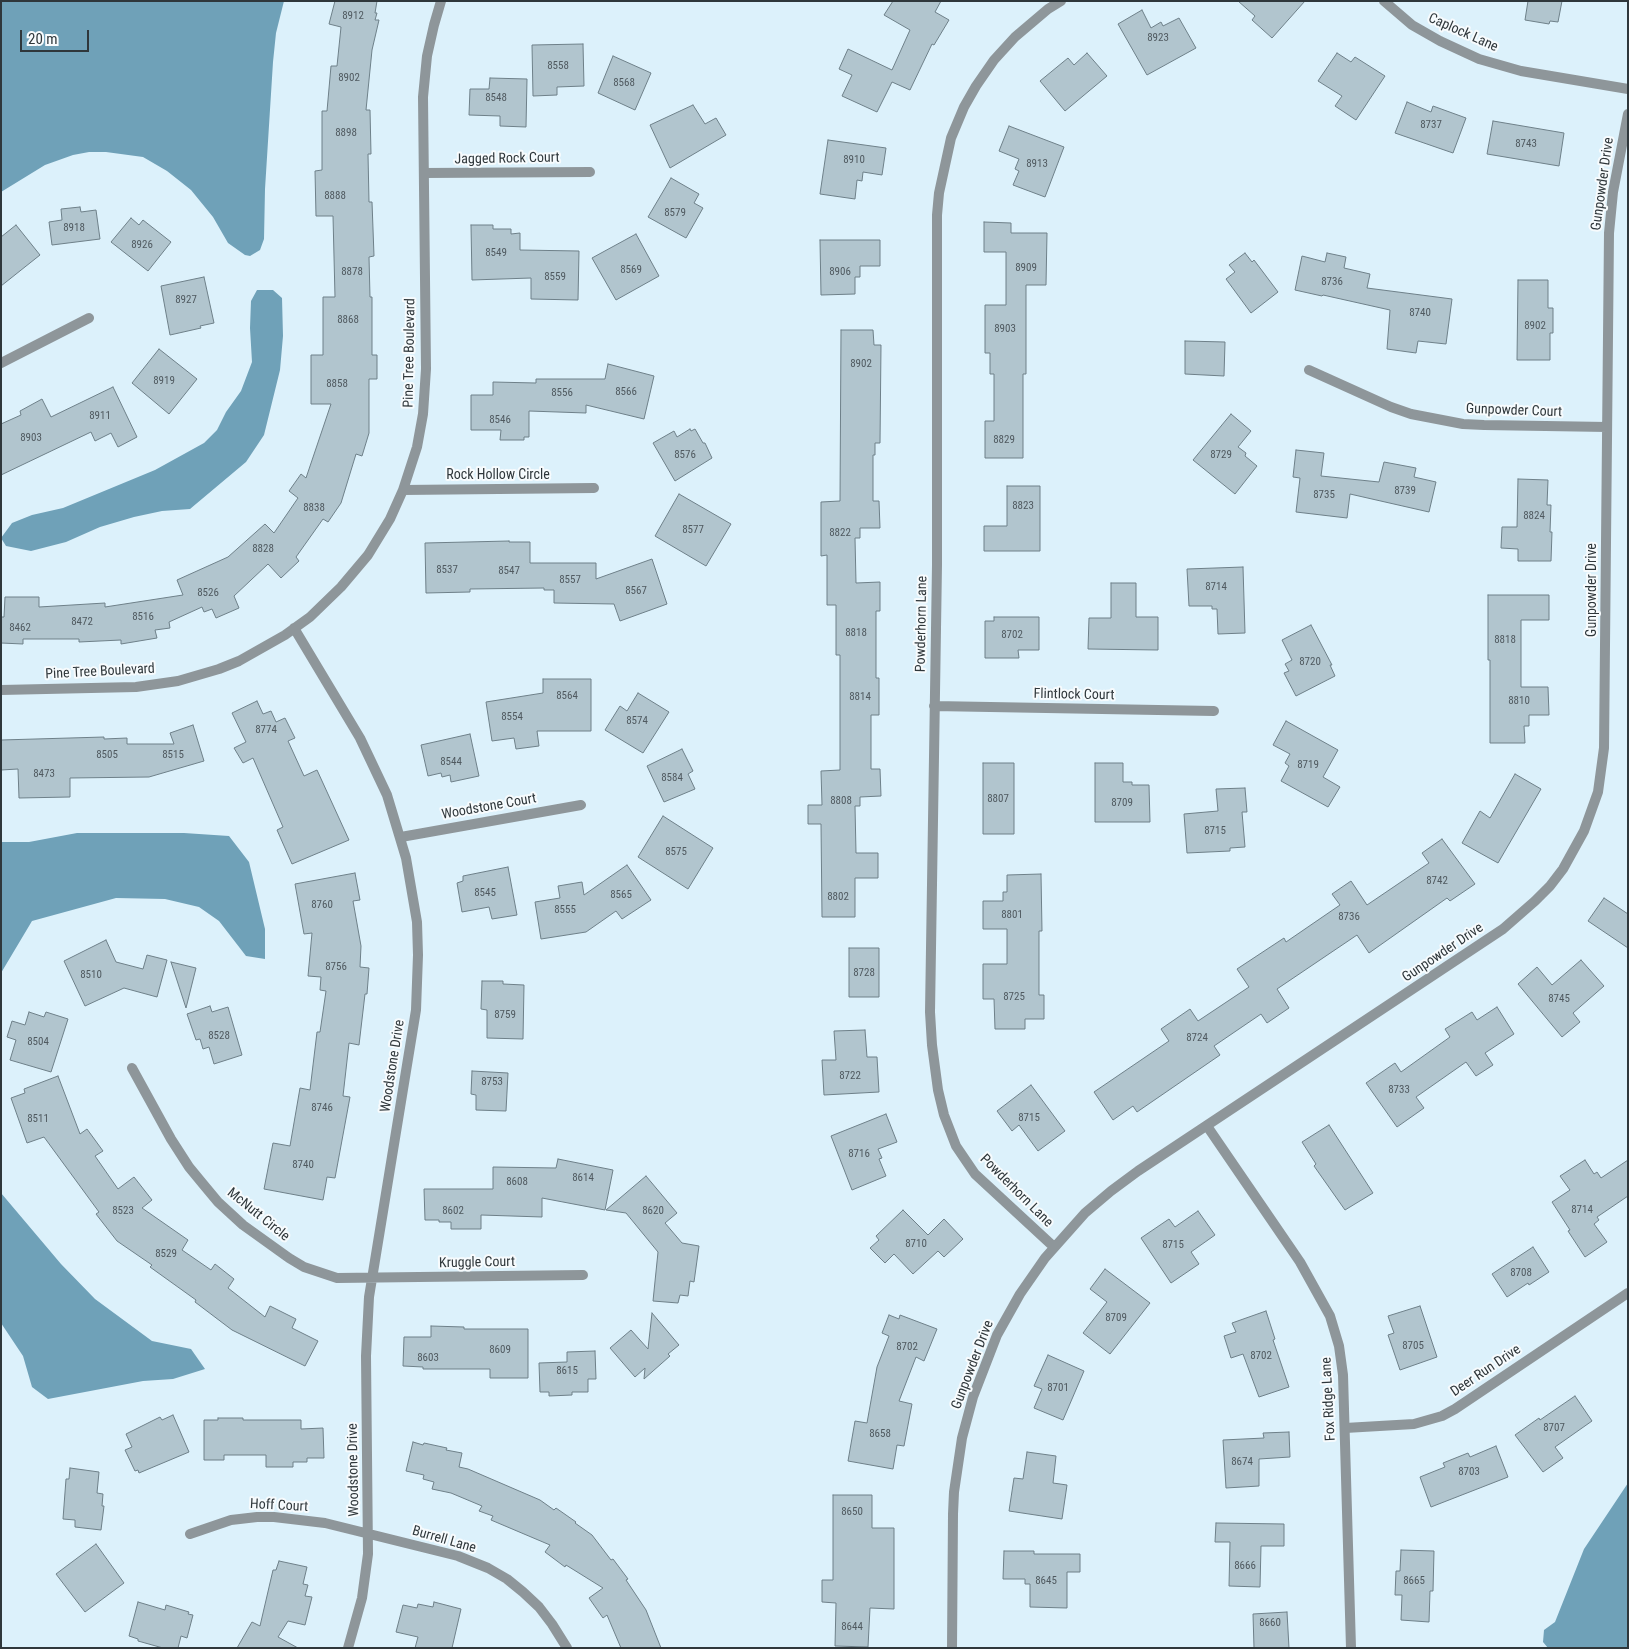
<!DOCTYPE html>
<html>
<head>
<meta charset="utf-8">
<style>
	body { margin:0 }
	#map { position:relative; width:1629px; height:1649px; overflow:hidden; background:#dcf1fb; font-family:"Roboto Condensed",sans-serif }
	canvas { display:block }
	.frame { position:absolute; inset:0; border:2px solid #2f373b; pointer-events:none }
	.scale { position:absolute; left:20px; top:30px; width:69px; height:22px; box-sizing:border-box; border:2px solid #2f373b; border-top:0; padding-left:6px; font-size:15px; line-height:18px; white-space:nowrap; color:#2f373b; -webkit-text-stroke:4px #f7fbfd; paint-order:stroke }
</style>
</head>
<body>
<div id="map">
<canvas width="1629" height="1649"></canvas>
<div class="frame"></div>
<div class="scale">20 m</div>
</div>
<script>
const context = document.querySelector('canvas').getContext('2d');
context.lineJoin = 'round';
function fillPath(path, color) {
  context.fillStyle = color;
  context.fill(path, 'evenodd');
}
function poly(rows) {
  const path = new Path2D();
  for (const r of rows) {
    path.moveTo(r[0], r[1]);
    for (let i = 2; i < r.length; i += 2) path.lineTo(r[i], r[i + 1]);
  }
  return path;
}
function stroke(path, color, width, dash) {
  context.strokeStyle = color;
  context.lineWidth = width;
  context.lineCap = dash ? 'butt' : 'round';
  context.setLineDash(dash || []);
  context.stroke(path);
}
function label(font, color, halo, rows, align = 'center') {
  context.font = font + ' "Roboto Condensed",sans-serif';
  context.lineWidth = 4;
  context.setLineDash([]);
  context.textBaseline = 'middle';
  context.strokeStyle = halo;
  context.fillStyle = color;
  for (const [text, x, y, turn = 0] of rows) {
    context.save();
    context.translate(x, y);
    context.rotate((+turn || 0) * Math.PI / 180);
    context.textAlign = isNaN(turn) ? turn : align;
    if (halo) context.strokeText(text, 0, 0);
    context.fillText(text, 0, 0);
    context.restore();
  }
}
fillPath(poly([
	[1,1,284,1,276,33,273,62,265,189,264,239,260,250,250,256,245,255,228,243,213,217,191,190,167,171,143,157,106,152,89,152,73,155,45,165,1,192],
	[257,290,273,290,282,298,283,336,280,370,264,435,246,462,190,509,162,511,134,517,100,527,66,542,31,551,6,546,1,538,12,523,32,515,63,508,155,470,204,443,217,430,226,412,241,391,252,362,250,328,251,301],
	[77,833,184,833,229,836,249,862,265,929,265,959,246,956,219,921,199,907,165,899,116,898,32,921,1,973,1,842,29,842],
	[1,1193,61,1264,95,1299,152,1341,191,1349,205,1369,173,1379,143,1381,48,1399,32,1387,23,1356,1,1323],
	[1628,1483,1628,1648,1548,1648,1543,1642,1544,1630,1555,1622,1584,1549]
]), '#6fa1b8');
const building = poly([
	[335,1,377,1,375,13,377,13,375,20,379,20,372,50,366,110,370,110,371,154,368,154,369,202,372,202,374,256,369,257,370,297,372,297,372,355,377,355,377,379,369,379,369,433,362,456,356,454,341,503,328,522,323,519,296,557,299,561,281,578,268,564,234,596,239,608,216,618,212,609,204,612,202,607,169,622,170,628,155,630,157,638,121,644,121,640,79,642,79,639,23,639,23,644,1,643,1,617,4,617,5,597,39,597,39,607,105,603,105,607,183,595,177,580,228,557,265,524,274,533,298,498,289,491,301,474,306,478,331,404,311,404,311,355,323,355,323,297,335,297,333,216,316,216,315,171,322,170,322,111,327,111,331,66,337,66,341,27,329,24,335,1],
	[893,1,941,1,935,12,949,20,934,45,932,44,910,90,892,82,877,112,842,96,852,75,839,69,848,49,892,70,910,30,884,15,893,1],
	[1238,1,1305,1,1272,38,1252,20,1255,16,1238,1],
	[1528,1,1562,1,1558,22,1550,21,1549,24,1525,20,1528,1],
	[1142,10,1151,28,1161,22,1163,26,1179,18,1196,48,1147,75,1118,24,1142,10],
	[583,44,584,86,557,87,557,95,533,96,532,45,583,44],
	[1087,53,1107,76,1065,111,1040,81,1068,58,1074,65,1087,53],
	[1337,53,1351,62,1355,57,1385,76,1356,120,1335,106,1342,96,1318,81,1337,53],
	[613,56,651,73,635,110,598,93,613,56],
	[490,78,527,79,526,127,500,126,500,116,469,115,470,89,489,89,490,78],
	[1407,102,1431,112,1433,106,1466,118,1453,153,1395,133,1407,102],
	[693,105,705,124,716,118,726,135,670,168,650,125,693,105],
	[1493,121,1564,133,1559,166,1487,154,1493,121],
	[1009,126,1064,147,1045,197,1013,185,1019,171,1015,169,1019,159,999,151,1009,126],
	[828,140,886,148,882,175,863,172,862,181,857,180,855,199,820,194,828,140],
	[671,178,699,194,694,203,703,208,686,238,648,217,671,178],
	[80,207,81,212,96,210,100,239,52,245,49,222,62,220,61,209,80,207],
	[131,218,139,225,143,220,171,242,148,271,111,242,131,218],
	[984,222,1011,223,1011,233,1047,233,1046,285,1026,285,1026,374,1023,374,1023,458,985,458,985,421,994,421,994,374,990,374,990,353,985,353,985,305,1006,305,1006,252,984,252,984,222],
	[16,225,40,255,1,286,1,237,16,225],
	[471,225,493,225,493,229,511,229,511,234,520,233,520,250,579,251,578,300,531,299,531,278,472,280,471,225],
	[636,234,659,276,616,300,592,258,636,234],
	[820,240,880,240,880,266,860,266,860,277,855,277,855,294,821,295,820,240],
	[1245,253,1252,262,1254,260,1278,292,1251,313,1226,279,1235,272,1229,265,1245,253],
	[1327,253,1346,257,1344,268,1370,274,1367,288,1452,299,1446,344,1418,341,1416,353,1387,349,1390,310,1323,295,1322,296,1295,290,1302,256,1325,262,1327,253],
	[204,277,214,323,200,326,201,328,170,335,161,286,204,277],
	[1518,280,1548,280,1548,308,1553,308,1553,333,1550,333,1550,360,1517,360,1518,280],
	[841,330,873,330,874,345,881,345,880,443,875,443,875,455,873,455,873,501,879,501,880,528,860,528,860,538,855,538,856,583,880,582,880,611,876,611,876,678,879,678,879,715,871,715,871,769,880,769,881,796,860,797,860,806,855,806,856,853,878,853,878,878,855,878,855,917,822,917,821,824,808,824,808,805,822,805,821,771,840,770,840,655,836,655,836,605,827,605,827,555,821,556,821,502,840,501,841,330],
	[1185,341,1225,342,1224,376,1185,374,1185,341],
	[159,349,197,379,169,414,132,383,159,349],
	[608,364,654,376,644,419,586,405,586,413,529,411,529,437,524,437,524,440,500,440,501,430,471,430,471,395,493,395,493,382,536,383,536,379,605,379,608,364],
	[113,387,137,437,118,447,111,433,95,441,91,432,1,475,1,424,21,415,20,411,42,399,51,417,113,387],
	[1231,414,1251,431,1238,447,1246,453,1245,456,1257,466,1235,494,1193,460,1231,414],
	[690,429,691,431,695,429,703,443,705,443,712,458,675,481,653,443,674,431,677,437,690,429],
	[1296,450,1324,453,1321,476,1379,482,1384,462,1416,468,1414,477,1436,482,1429,512,1350,494,1347,518,1296,512,1300,478,1293,477,1296,450],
	[1518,479,1548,480,1547,505,1551,505,1550,532,1552,532,1551,561,1518,561,1518,549,1501,548,1502,527,1517,527,1518,479],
	[1007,486,1040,486,1040,551,984,551,984,526,1007,526,1007,486],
	[679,494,731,524,706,566,655,536,679,494],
	[509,541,509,542,530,542,530,563,596,563,596,579,652,559,667,604,620,621,614,604,554,603,554,590,544,590,544,588,470,589,470,592,426,593,425,543,509,541],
	[1243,567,1245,633,1218,634,1217,609,1212,609,1212,606,1189,606,1187,569,1243,567],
	[1111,583,1136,583,1136,617,1158,617,1158,650,1088,649,1089,618,1111,618,1111,583],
	[1488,595,1549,595,1549,620,1521,620,1521,687,1548,687,1549,715,1529,715,1529,726,1524,726,1525,743,1490,743,1490,660,1488,660,1488,595],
	[994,617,1039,617,1039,650,1018,650,1019,658,985,658,985,621,994,621,994,617],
	[1311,625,1332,665,1330,665,1335,676,1296,696,1284,673,1289,671,1285,664,1292,660,1282,640,1311,625],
	[543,679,591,679,591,731,537,731,539,746,516,749,514,738,492,741,486,702,543,693,543,679],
	[638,693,669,712,643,753,605,730,620,706,627,711,638,693],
	[257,701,263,714,271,711,276,722,285,718,295,738,288,741,304,776,317,770,349,840,292,864,277,830,283,827,253,758,243,763,234,748,246,742,232,713,257,701],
	[1286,721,1338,750,1323,777,1340,787,1328,807,1281,781,1289,766,1285,763,1290,754,1273,745,1286,721],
	[193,725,204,761,149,777,70,778,70,797,19,798,18,769,1,770,1,740,104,737,104,739,127,738,127,744,174,744,170,733,193,725],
	[470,734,479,776,451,782,450,775,442,777,441,773,428,776,421,745,470,734],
	[682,749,693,771,688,774,695,789,664,802,647,766,682,749],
	[983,763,1014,763,1014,834,983,834,983,763],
	[1095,763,1123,763,1123,782,1132,782,1132,785,1149,785,1150,822,1095,822,1095,763],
	[1515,774,1541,789,1498,863,1462,843,1480,811,1490,818,1515,774],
	[1245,788,1247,812,1242,812,1245,847,1230,848,1230,851,1187,853,1184,814,1218,811,1216,789,1245,788],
	[663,816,713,848,688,889,638,857,663,816],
	[1442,839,1475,884,1450,901,1447,898,1369,953,1357,935,1277,989,1289,1008,1267,1023,1261,1014,1214,1046,1220,1055,1137,1112,1133,1106,1113,1120,1094,1092,1169,1041,1161,1029,1190,1009,1198,1021,1249,987,1237,969,1284,938,1286,942,1340,905,1332,894,1351,881,1367,905,1429,863,1422,853,1442,839],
	[627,865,651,900,622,919,616,911,586,932,541,939,535,902,560,898,558,886,582,882,584,895,627,865],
	[508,867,517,915,492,919,489,907,462,912,457,883,463,881,463,876,508,867],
	[355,873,360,900,353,901,361,946,360,967,369,968,367,994,365,994,359,1045,349,1043,343,1096,350,1097,335,1178,327,1177,323,1200,264,1189,273,1143,290,1146,300,1088,310,1090,317,1032,320,1032,326,991,320,990,321,977,308,976,312,933,304,934,295,884,355,873],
	[1041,874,1042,931,1039,931,1039,995,1044,995,1044,1019,1025,1019,1025,1029,995,1029,994,999,983,999,983,964,1007,964,1007,929,983,929,983,901,1003,901,1003,892,1007,892,1007,875,1041,874],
	[1604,898,1628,914,1628,948,1588,921,1604,898],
	[106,940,116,962,143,969,147,955,167,960,157,997,124,988,85,1006,64,961,106,940],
	[849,948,879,948,879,997,849,997,849,948],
	[1581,960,1604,986,1573,1013,1580,1022,1562,1037,1518,984,1537,967,1552,985,1581,960],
	[171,962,196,968,186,1008,171,962],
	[482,981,503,981,503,984,524,985,523,1039,487,1038,487,1010,481,1009,482,981],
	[210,1006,212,1012,228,1007,242,1055,214,1064,209,1047,203,1049,200,1039,196,1040,187,1014,210,1006],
	[1497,1007,1514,1034,1485,1053,1493,1065,1476,1076,1466,1062,1416,1097,1424,1108,1397,1127,1366,1083,1395,1063,1401,1072,1450,1037,1445,1029,1472,1012,1477,1020,1497,1007],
	[29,1012,44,1017,46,1012,68,1019,51,1072,10,1060,16,1040,7,1037,12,1021,25,1025,29,1012],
	[865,1030,867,1057,877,1057,879,1092,824,1095,822,1060,836,1060,834,1031,865,1030],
	[472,1071,508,1073,506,1111,476,1110,476,1095,471,1094,472,1071],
	[58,1076,80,1134,87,1129,103,1151,95,1156,118,1189,134,1177,152,1200,142,1208,188,1240,182,1250,211,1270,215,1264,234,1279,228,1288,265,1317,270,1306,296,1319,292,1328,318,1341,305,1366,232,1330,195,1302,196,1300,150,1267,152,1265,117,1241,96,1214,99,1212,44,1137,27,1143,11,1098,25,1093,24,1089,58,1076],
	[1031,1085,1065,1131,1038,1151,1019,1125,1012,1131,997,1111,1031,1085],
	[886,1114,897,1142,878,1149,882,1158,879,1159,886,1176,852,1190,831,1136,886,1114],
	[1329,1125,1373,1193,1345,1210,1314,1166,1316,1164,1302,1142,1329,1125],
	[558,1159,613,1170,605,1210,542,1198,542,1217,481,1215,481,1229,451,1229,451,1222,439,1222,439,1220,425,1220,424,1189,493,1189,493,1167,556,1168,558,1159],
	[1585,1160,1594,1174,1597,1172,1601,1178,1628,1160,1628,1196,1597,1217,1599,1220,1594,1224,1607,1242,1585,1257,1568,1231,1570,1230,1552,1202,1570,1190,1560,1176,1585,1160],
	[646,1176,677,1213,665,1223,682,1243,699,1246,694,1282,690,1281,688,1296,680,1295,678,1303,653,1301,658,1252,626,1213,606,1210,646,1176],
	[903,1210,928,1235,944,1219,963,1239,944,1257,938,1251,913,1274,894,1254,885,1263,870,1248,879,1240,876,1236,903,1210],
	[1198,1211,1215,1235,1191,1252,1199,1264,1171,1283,1141,1238,1169,1219,1175,1227,1198,1211],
	[1533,1247,1549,1272,1529,1285,1528,1283,1507,1297,1492,1274,1533,1247],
	[1105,1269,1150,1303,1110,1354,1083,1333,1107,1302,1090,1289,1105,1269],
	[1420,1306,1437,1357,1400,1370,1388,1335,1394,1333,1388,1316,1420,1306],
	[1266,1311,1275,1339,1273,1340,1289,1387,1259,1397,1243,1354,1231,1358,1224,1336,1236,1332,1232,1323,1266,1311],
	[652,1313,679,1345,668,1354,670,1356,644,1379,645,1368,635,1377,610,1348,631,1330,648,1349,652,1313],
	[889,1315,899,1319,900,1315,937,1329,924,1361,916,1357,899,1401,912,1404,904,1446,897,1445,893,1469,848,1461,855,1421,867,1423,877,1367,889,1336,882,1333,889,1315],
	[431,1326,464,1327,464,1329,528,1329,528,1378,490,1378,490,1369,423,1369,423,1367,403,1366,404,1337,431,1337,431,1326],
	[595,1351,596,1379,588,1379,588,1392,572,1392,572,1395,549,1396,549,1392,540,1392,539,1363,567,1362,567,1352,595,1351],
	[1048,1355,1084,1371,1063,1420,1034,1408,1042,1389,1034,1386,1048,1355],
	[1575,1396,1592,1421,1555,1447,1563,1458,1543,1472,1515,1435,1539,1418,1540,1420,1575,1396],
	[173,1415,189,1452,139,1473,138,1470,135,1471,125,1450,132,1447,126,1434,160,1417,162,1420,173,1415],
	[218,1418,243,1418,243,1420,301,1420,301,1429,323,1428,324,1458,307,1458,307,1462,293,1462,293,1467,266,1467,266,1455,224,1455,224,1460,204,1460,204,1420,218,1420,218,1418],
	[1289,1432,1290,1457,1259,1459,1259,1486,1226,1488,1223,1440,1264,1438,1263,1433,1289,1432],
	[413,1442,423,1445,424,1443,447,1448,446,1450,462,1453,459,1467,468,1469,540,1500,554,1510,556,1508,576,1522,575,1523,592,1535,611,1560,613,1559,628,1579,626,1580,646,1610,661,1648,621,1648,607,1615,603,1618,589,1598,603,1588,566,1565,565,1567,545,1552,550,1545,491,1520,493,1516,479,1511,482,1506,451,1493,432,1489,434,1482,423,1479,424,1475,406,1471,413,1442],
	[1496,1446,1508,1477,1431,1507,1420,1477,1445,1467,1443,1463,1468,1453,1470,1457,1496,1446],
	[1027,1452,1056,1456,1053,1483,1067,1485,1062,1519,1009,1511,1014,1478,1023,1479,1027,1452],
	[70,1468,99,1472,97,1493,103,1494,102,1506,104,1506,101,1530,75,1527,75,1520,63,1519,66,1479,69,1479,70,1468],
	[833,1495,872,1495,872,1528,894,1528,894,1609,870,1608,868,1647,835,1646,836,1603,822,1602,822,1580,833,1580,833,1495],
	[1216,1523,1284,1524,1284,1546,1261,1546,1260,1587,1229,1586,1230,1542,1215,1542,1216,1523],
	[96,1544,124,1583,85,1612,56,1574,96,1544],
	[1401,1550,1434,1551,1433,1591,1430,1591,1429,1622,1401,1620,1402,1595,1395,1595,1396,1571,1400,1571,1401,1550],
	[1004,1551,1034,1551,1034,1554,1080,1554,1080,1572,1067,1572,1067,1608,1030,1607,1030,1584,1025,1584,1025,1579,1003,1579,1004,1551],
	[279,1561,307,1567,303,1584,308,1585,305,1596,312,1597,305,1625,288,1621,278,1637,298,1648,237,1648,252,1622,260,1626,273,1570,276,1570,279,1561],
	[138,1602,165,1610,166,1605,189,1612,188,1614,193,1615,187,1638,181,1636,178,1648,163,1648,138,1641,138,1639,129,1636,138,1602],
	[434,1602,461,1609,452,1648,415,1648,418,1637,396,1632,403,1605,417,1608,418,1604,433,1607,434,1602],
	[1287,1612,1289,1648,1254,1648,1253,1614,1287,1612]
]);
fillPath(building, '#b1c5ce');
stroke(building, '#6e8089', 1);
stroke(poly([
	[1384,1,1412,25,1440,41,1479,59,1521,71,1628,89],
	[424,173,590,172],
	[1,363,89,318],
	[1309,370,1391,407,1411,414,1463,424,1484,425,1607,427],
	[403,490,594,488],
	[294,628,360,738,387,795,406,858,417,922,418,955,416,1010,369,1297,366,1356,368,1554,362,1598,348,1648],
	[1,690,136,687,178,681,219,669,239,661,285,635,310,617,341,587,368,555,390,519,403,490,417,447,423,414,426,369,423,97,427,56,434,25,441,1],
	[934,706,1214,711],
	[401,837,581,805],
	[132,1068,171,1139,189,1167,203,1184,218,1202,243,1225,289,1258,304,1267,337,1278,583,1275],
	[1207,1126,1300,1262,1330,1316,1339,1346,1343,1375,1351,1648],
	[1054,1247,975,1174,956,1146,944,1115,938,1090,932,1045,930,1012,937,565,937,215,939,193,951,138,964,107,976,86,994,60,1015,37,1048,9,1061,1],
	[1345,1428,1414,1424,1442,1416,1455,1409,1628,1293],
	[190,1534,231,1520,257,1517,274,1517,325,1523,458,1556,488,1568,507,1579,523,1592,539,1607,552,1624,567,1648],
	[952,1648,953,1514,954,1492,962,1438,973,1397,997,1335,1020,1294,1045,1258,1085,1213,1111,1191,1138,1171,1503,929,1535,901,1550,886,1563,869,1584,831,1598,792,1604,748,1609,233,1613,192,1628,114]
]), '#8e969a', 10);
label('11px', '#505a60', null, [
	["8912",353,16],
	["8923",1158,38],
	["8558",558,66],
	["8902",349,78],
	["8568",624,83],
	["8548",496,98],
	["8737",1431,125],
	["8898",346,133],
	["8743",1526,144],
	["8910",854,160],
	["8913",1037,164],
	["8888",335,196],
	["8579",675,213],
	["8918",74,228],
	["8926",142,245],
	["8549",496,253],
	["8909",1026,268],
	["8569",631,270],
	["8878",352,272],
	["8906",840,272],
	["8559",555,277],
	["8736",1332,282],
	["8927",186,300],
	["8740",1420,313],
	["8868",348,320],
	["8902",1535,326],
	["8903",1005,329],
	["8902",861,364],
	["8919",164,381],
	["8858",337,384],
	["8566",626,392],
	["8556",562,393],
	["8911",100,416],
	["8546",500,420],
	["8903",31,438],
	["8829",1004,440],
	["8576",685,455],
	["8729",1221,455],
	["8739",1405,491],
	["8735",1324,495],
	["8823",1023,506],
	["8838",314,508],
	["8824",1534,516],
	["8577",693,530],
	["8822",840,533],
	["8828",263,549],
	["8537",447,570],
	["8547",509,571],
	["8557",570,580],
	["8714",1216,587],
	["8567",636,591],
	["8526",208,593],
	["8516",143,617],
	["8472",82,622],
	["8462",20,628],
	["8818",856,633],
	["8702",1012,635],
	["8818",1505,640],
	["8720",1310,662],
	["8564",567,696],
	["8814",860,697],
	["8810",1519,701],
	["8554",512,717],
	["8574",637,721],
	["8774",266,730],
	["8505",107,755],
	["8515",173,755],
	["8544",451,762],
	["8719",1308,765],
	["8473",44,774],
	["8584",672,778],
	["8807",998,799],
	["8808",841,801],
	["8709",1122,803],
	["8715",1215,831],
	["8575",676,852],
	["8742",1437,881],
	["8545",485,893],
	["8565",621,895],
	["8802",838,897],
	["8760",322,905],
	["8555",565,910],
	["8801",1012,915],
	["8736",1349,917],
	["8756",336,967],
	["8728",864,973],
	["8510",91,975],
	["8725",1014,997],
	["8745",1559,999],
	["8759",505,1015],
	["8528",219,1036],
	["8724",1197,1038],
	["8504",38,1042],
	["8722",850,1076],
	["8753",492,1082],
	["8733",1399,1090],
	["8746",322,1108],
	["8715",1029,1118],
	["8511",38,1119],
	["8716",859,1154],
	["8740",303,1165],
	["8614",583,1178],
	["8608",517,1182],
	["8714",1582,1210],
	["8523",123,1211],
	["8602",453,1211],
	["8620",653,1211],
	["8710",916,1244],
	["8715",1173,1245],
	["8529",166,1254],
	["8708",1521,1273],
	["8709",1116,1318],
	["8705",1413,1346],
	["8702",907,1347],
	["8609",500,1350],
	["8702",1261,1356],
	["8603",428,1358],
	["8615",567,1371],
	["8701",1058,1388],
	["8707",1554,1428],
	["8658",880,1434],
	["8674",1242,1462],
	["8703",1469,1472],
	["8650",852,1512],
	["8666",1245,1566],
	["8645",1046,1581],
	["8665",1414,1581],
	["8660",1270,1623],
	["8644",852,1627]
]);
label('14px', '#2f373b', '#f7fbfd', [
	["Caplock Lane",1463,33,24],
	["Jagged Rock Court",507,159,-1],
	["Gunpowder Drive",1603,184,-82],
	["Pine Tree Boulevard",410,353,-89],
	["Gunpowder Court",1514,411,2],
	["Rock Hollow Circle",498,475],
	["Gunpowder Drive",1592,590,-90],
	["Powderhorn Lane",922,624,-89],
	["Pine Tree Boulevard",100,672,-3],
	["Flintlock Court",1074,695,1],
	["Woodstone Court",489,807,-10],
	["Gunpowder Drive",1443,953,-34],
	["Woodstone Drive",393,1066,-81],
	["Powderhorn Lane",1016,1191,45],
	["McNutt Circle",258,1215,39],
	["Kruggle Court",477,1263,-1],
	["Gunpowder Drive",973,1365,-69],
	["Deer Run Drive",1486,1371,-34],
	["Fox Ridge Lane",1329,1399,-93],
	["Woodstone Drive",354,1470,-91],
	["Hoff Court",279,1506,3],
	["Burrell Lane",444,1540,16]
]);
</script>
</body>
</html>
